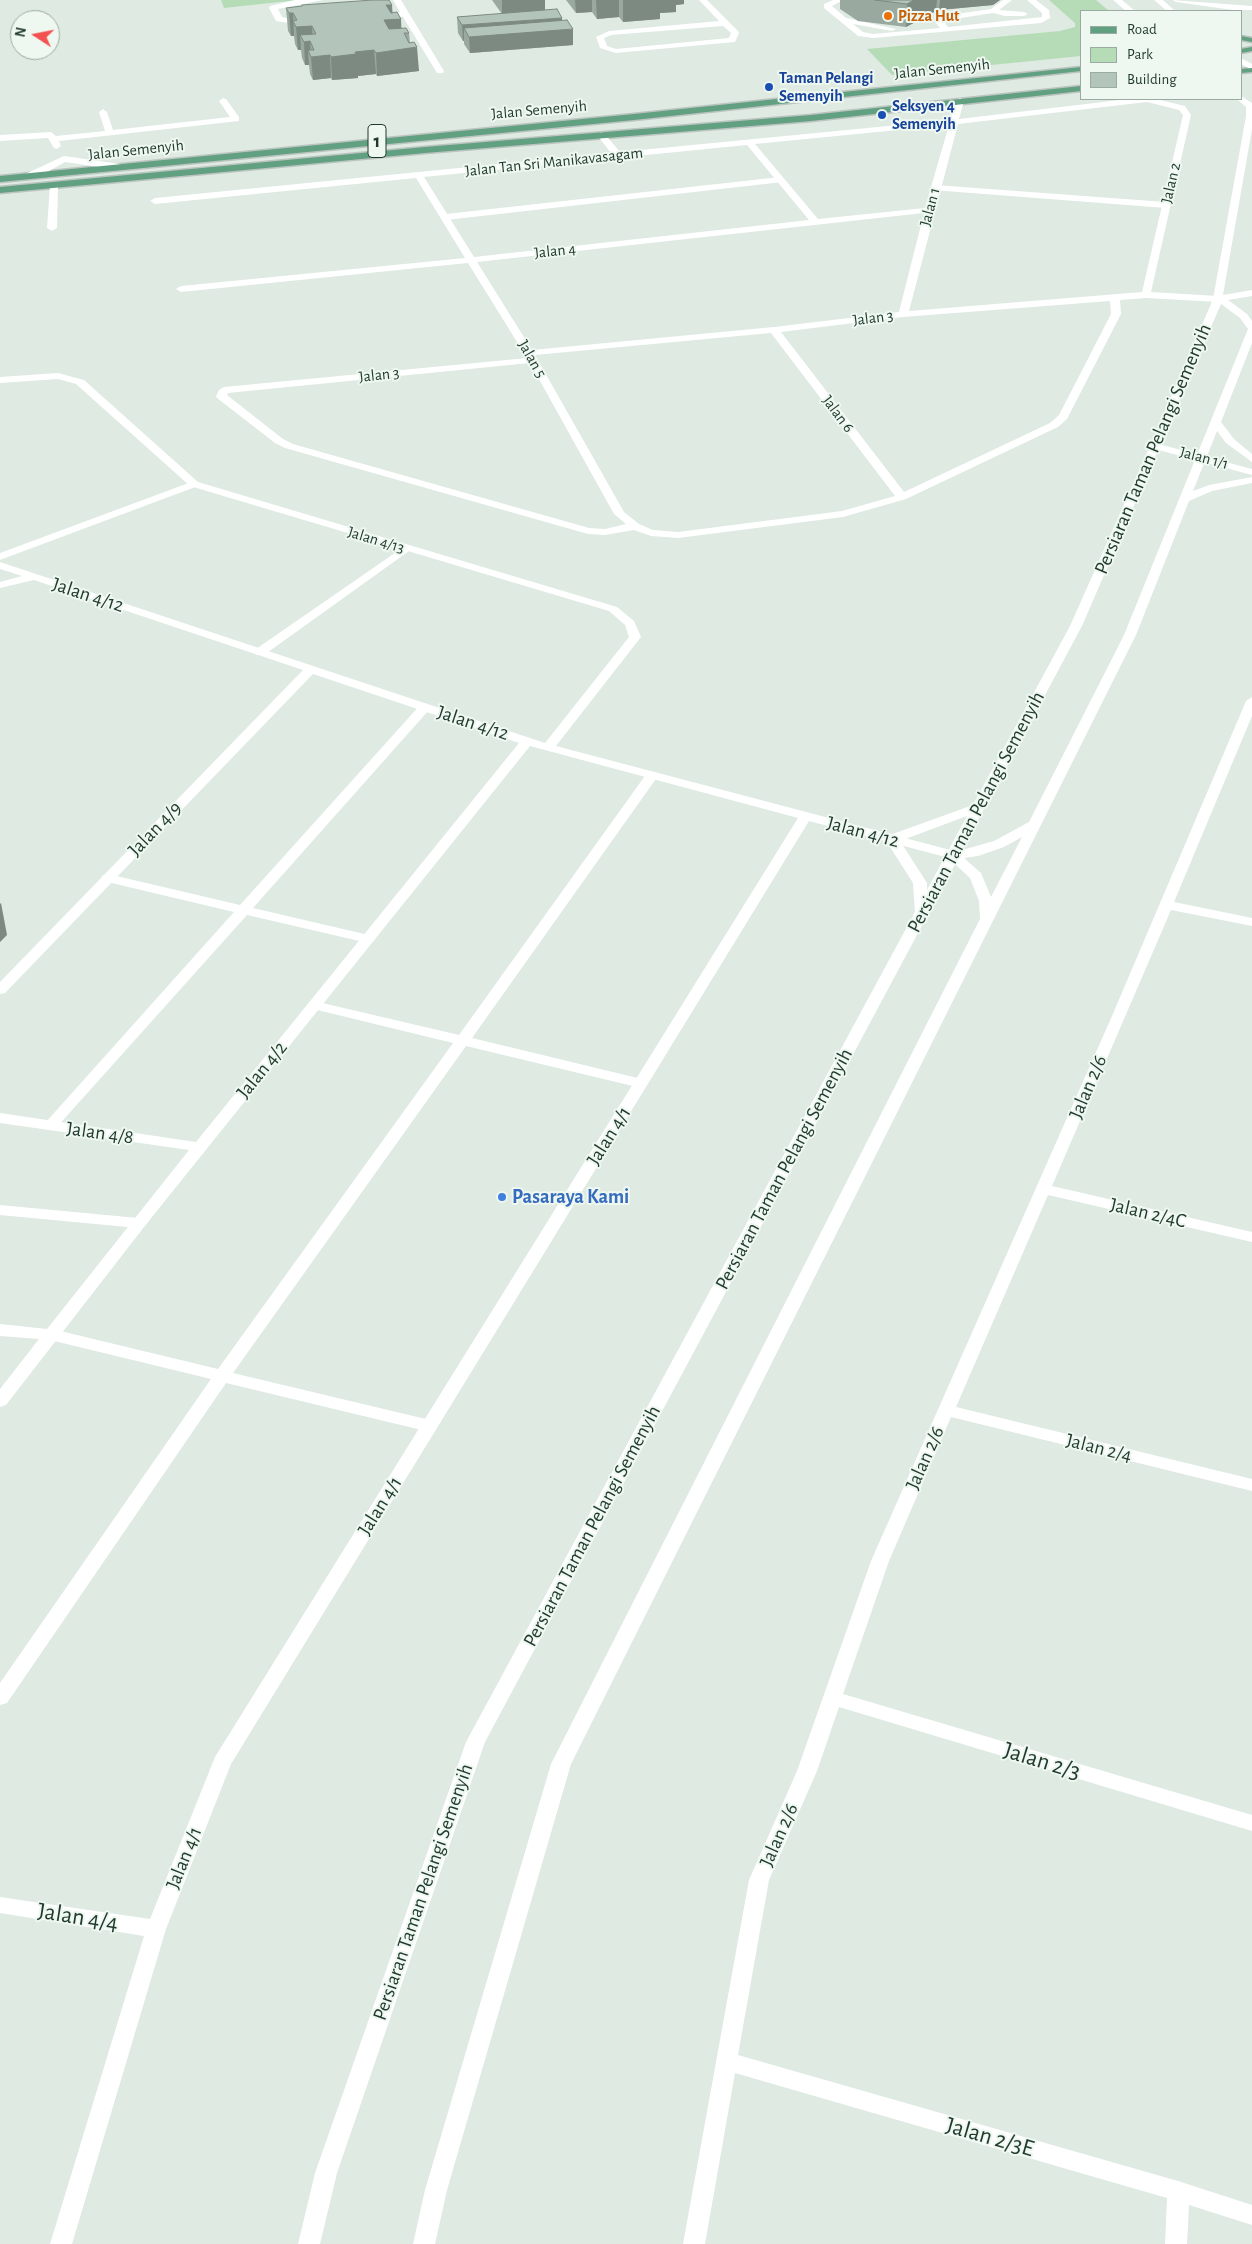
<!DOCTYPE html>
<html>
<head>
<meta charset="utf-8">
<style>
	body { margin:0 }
	#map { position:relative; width:1252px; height:2244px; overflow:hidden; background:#deeae2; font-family:"Alegreya Sans",sans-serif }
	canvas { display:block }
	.legend { position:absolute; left:1080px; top:10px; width:162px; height:90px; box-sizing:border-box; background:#eef7f0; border:1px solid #9baba2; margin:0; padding:6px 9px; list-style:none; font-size:15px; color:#1f3a2c }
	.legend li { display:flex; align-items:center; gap:10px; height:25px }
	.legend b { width:25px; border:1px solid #9baba2 }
	.north { position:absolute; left:10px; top:10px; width:50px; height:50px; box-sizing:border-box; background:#eef7f0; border:1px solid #9baba2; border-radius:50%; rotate:281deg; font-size:14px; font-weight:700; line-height:20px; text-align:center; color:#1f3a2c }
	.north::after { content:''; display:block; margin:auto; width:18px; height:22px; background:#f45251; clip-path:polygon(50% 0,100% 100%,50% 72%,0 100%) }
</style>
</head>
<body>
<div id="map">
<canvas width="1252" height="2244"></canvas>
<ul class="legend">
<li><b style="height:6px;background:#61a081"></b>Road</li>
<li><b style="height:14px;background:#b6dcb7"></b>Park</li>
<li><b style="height:14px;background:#b3c5ba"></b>Building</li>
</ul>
<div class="north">N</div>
</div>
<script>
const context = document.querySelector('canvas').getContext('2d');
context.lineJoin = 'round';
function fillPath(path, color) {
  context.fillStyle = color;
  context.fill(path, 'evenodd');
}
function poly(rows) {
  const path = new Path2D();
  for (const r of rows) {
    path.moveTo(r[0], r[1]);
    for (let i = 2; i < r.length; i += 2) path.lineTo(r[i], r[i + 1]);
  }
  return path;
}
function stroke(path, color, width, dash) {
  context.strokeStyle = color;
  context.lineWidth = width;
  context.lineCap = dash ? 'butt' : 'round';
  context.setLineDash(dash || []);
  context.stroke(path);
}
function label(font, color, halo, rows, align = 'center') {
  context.font = font + ' "Alegreya Sans",sans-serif';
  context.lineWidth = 4;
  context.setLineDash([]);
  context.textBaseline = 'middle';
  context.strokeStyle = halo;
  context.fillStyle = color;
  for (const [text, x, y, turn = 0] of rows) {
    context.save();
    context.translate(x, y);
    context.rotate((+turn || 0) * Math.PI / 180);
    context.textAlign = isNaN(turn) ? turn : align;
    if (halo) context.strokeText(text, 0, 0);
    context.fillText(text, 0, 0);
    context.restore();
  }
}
fillPath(poly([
	[221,0,298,0,224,8],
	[1049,0,1096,0,1109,11,1081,11,1081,56,892,75,867,49,1060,31,1075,27,1075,23]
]), '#b6dcb7');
const primary = poly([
	[1241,36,1252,38,1252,42,1241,40,1241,36],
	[1252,47,1252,51,1241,53,1241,49,1252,47],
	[1081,67,1081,71,634,120,0,182,0,176,634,114,1081,67],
	[1252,68,1252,72,1241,73,1241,69,1252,68],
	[1081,86,1081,91,811,121,425,153,0,193,0,187,425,147,811,115,1081,86]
]);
stroke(primary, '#bcc4c0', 3);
fillPath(poly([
	[295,0,323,0,278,9,282,17,296,20,308,19,312,21,311,23,296,24,276,21,269,8,270,6,295,0],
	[393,0,401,0,444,71,443,73,437,73,403,17,378,18,374,16,378,14,400,12,393,0],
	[699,0,707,0,738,31,739,33,735,42,616,53,600,48,596,37,609,31,719,21,699,0],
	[723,26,731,33,729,38,616,49,607,46,604,38,611,35,723,26],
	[833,0,843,0,832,6,846,18,896,29,892,31,853,24,863,32,873,34,940,28,936,23,943,16,991,9,1003,0,1012,0,999,10,1024,12,1028,14,1024,16,1005,16,993,13,948,20,945,23,948,27,1042,17,1042,13,1027,0,1036,0,1049,10,1050,18,1041,23,873,38,858,36,824,8,824,4,833,0],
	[223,98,226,99,239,117,239,121,59,141,61,146,57,149,54,148,48,138,0,141,0,135,51,132,56,136,105,131,99,112,103,109,107,112,113,130,230,117,219,101,223,98],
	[64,156,120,164,124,167,120,170,65,162,49,171,28,178,21,176,64,156],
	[780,177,783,178,783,182,446,220,441,217,446,214,780,177],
	[54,182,58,185,57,228,52,231,47,228,50,185,54,182],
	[935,185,1166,202,1171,205,1166,208,932,190,932,186,935,185],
	[194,481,199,484,198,486,0,560,0,553,194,481],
	[405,546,409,547,411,549,409,551,264,655,256,655,254,652,256,649,405,546],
	[425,703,431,707,429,710,253,908,373,936,375,939,373,942,368,943,247,915,56,1128,46,1128,43,1125,46,1122,234,912,103,881,101,878,103,875,108,874,240,905,421,704,425,703],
	[652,772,658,776,472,1038,646,1080,648,1083,646,1086,641,1088,466,1046,233,1373,430,1420,436,1422,438,1426,436,1430,430,1432,226,1383,7,1703,0,1705,0,1683,211,1379,46,1339,44,1335,46,1331,52,1329,218,1369,453,1043,309,1008,307,1005,309,1002,314,1001,459,1035,647,773,652,772],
	[0,1205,138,1218,144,1219,146,1223,144,1227,138,1228,0,1215,0,1205]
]), '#fff');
fillPath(poly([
	[1172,0,1252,6,1252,10,1233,10,1176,2,1172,0],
	[960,98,964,101,959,119,1128,99,1156,99,1185,106,1191,115,1151,292,1218,296,1223,299,1218,302,1146,298,1120,300,1121,314,1067,419,1058,427,906,499,843,517,678,538,651,536,634,530,605,535,588,534,285,448,275,443,217,398,216,396,219,390,224,387,527,358,468,263,181,292,176,289,181,286,465,258,416,178,155,204,150,201,155,198,611,153,597,135,601,132,604,133,620,152,950,120,956,101,960,98],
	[1147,102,1179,110,1183,115,1142,292,909,311,958,124,1147,102],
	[949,125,925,208,818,219,755,144,949,125],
	[747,145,809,220,474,257,424,177,747,145],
	[924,213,899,312,774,327,532,350,477,262,924,213],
	[1110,301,1111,314,1059,415,1050,423,904,492,781,332,903,317,1110,301],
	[771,333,895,496,842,511,678,532,653,530,639,524,624,512,535,355,771,333],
	[530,363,614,514,626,524,605,529,589,528,293,444,283,439,227,395,228,393,530,363],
	[58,373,84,380,198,482,617,607,634,621,641,637,556,746,958,852,960,855,953,859,809,821,231,1764,166,1929,72,2244,50,2244,144,1936,0,1913,0,1897,150,1919,215,1757,798,818,530,746,144,1227,6,1405,0,1407,0,1389,39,1339,0,1336,0,1324,47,1329,189,1150,0,1123,0,1113,196,1142,519,743,313,674,5,993,0,994,0,982,303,670,34,580,0,588,0,582,22,576,0,569,0,562,545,743,629,637,625,625,609,611,190,486,76,384,58,379,0,383,0,377,58,373],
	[1155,443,1252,469,1252,475,1151,448,1150,446,1155,443],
	[1252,697,1252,716,1174,902,1252,918,1252,926,1171,910,1052,1186,1252,1232,1252,1242,1048,1195,956,1407,1252,1479,1252,1491,951,1417,889,1561,843,1694,1252,1815,1252,1831,839,1707,817,1771,769,1880,738,2055,1178,2181,1252,2205,1252,2225,1189,2205,1187,2244,1165,2244,1167,2198,735,2073,705,2244,683,2244,749,1880,797,1771,871,1561,1112,1016,1246,701,1252,697]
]), '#fff');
fillPath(poly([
	[1113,0,1122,0,1135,11,1126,11,1113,0],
	[1154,0,1163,0,1175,11,1167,11,1154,0],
	[1241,58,1252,64,1252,70,1241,64,1241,58],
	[1241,96,1252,103,1252,129,1223,295,1252,290,1252,296,1228,300,1247,314,1252,321,1252,343,1221,422,1234,439,1252,454,1252,462,1226,443,1217,431,1193,491,1209,485,1252,477,1252,483,1212,491,1189,501,1136,635,571,1764,447,2190,435,2244,413,2244,425,2190,551,1764,980,919,979,901,970,878,955,864,485,1742,337,2173,320,2244,298,2244,315,2173,466,1742,915,912,913,883,885,839,887,836,973,805,1070,626,1150,446,1213,299,1246,116,1246,107,1237,99,1241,99,1241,96],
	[1221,304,1240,318,1248,329,1124,635,1029,822,994,841,962,850,1082,626,1221,304],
	[967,816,927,890,927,883,900,841,967,816],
	[1022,837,991,897,981,873,964,858,978,856,1004,847,1022,837]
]), '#fff');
fillPath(primary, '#61a081');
fillPath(poly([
	[492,0,545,0,545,10,562,18,562,20,573,45,470,53,464,44,464,41,463,41,458,33,457,17,502,14],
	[566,0,684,0,684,4,676,5,676,12,660,13,660,19,623,22,619,17,597,19,592,12,576,13],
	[840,0,1000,0,993,5,939,10,936,9,936,11,906,27,858,21,840,9],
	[286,8,393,13,401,19,401,28,409,33,410,43,419,71,377,76,376,74,358,76,358,78,332,80,331,78,313,80,310,74,309,65,305,65,302,58,301,50,298,50,295,44,294,36,291,36,288,31]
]), '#9aa9a0');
fillPath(poly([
	[502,0,545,0,545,11,502,15],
	[575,0,592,0,592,12,576,13],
	[596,0,619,0,619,17,597,19],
	[623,0,684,0,684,4,676,5,676,12,660,13,660,19,623,22],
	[914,0,937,0,936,11,906,27,907,4],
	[940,0,1000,0,993,5,939,10],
	[386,5,392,5,393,19,401,19,402,42,385,43,384,20],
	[289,13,293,13,294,36,291,36],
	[562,18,562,30,573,29,573,45,470,53,469,37,464,28,464,41,463,41,462,25],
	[312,26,313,47,310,41,311,56,308,50,309,65,305,65,304,42,300,35,301,50,298,50,296,27],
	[417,47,419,71,377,76,376,53],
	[374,50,376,74,358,76,358,78,332,80,331,57,355,52],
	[330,55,331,78,313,80,311,57],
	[1,903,7,935,0,942,0,904]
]), '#7d8a82');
const building = poly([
	[373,0,389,0,392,5,386,5,391,13,397,12,401,19,384,20,389,29,406,28,409,33,404,33,409,43,414,42,417,47,376,53,374,50,355,52,356,54,331,57,330,55,311,57,308,50,314,50,310,41,304,42,300,35,316,34,312,26,296,27,293,21,297,20,293,13,289,13,286,8,302,6,302,5,373,0],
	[875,0,914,0,907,4,875,0],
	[557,9,562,18,462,25,457,17,557,9],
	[567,20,573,29,469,37,464,28,567,20]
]);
fillPath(building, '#b3c5ba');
stroke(building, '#7d8a82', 1);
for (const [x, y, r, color] of [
	[888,16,5,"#e8710a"],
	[769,87,5,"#1a4fb4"],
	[882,115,5,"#1a4fb4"],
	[502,1197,5,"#3f7fe0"]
]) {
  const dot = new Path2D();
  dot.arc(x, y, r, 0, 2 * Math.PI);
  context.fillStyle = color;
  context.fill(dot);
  stroke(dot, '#eef7f0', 2);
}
label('bold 16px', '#c56008', '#eef7f0', [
	["Pizza Hut",898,16]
], 'left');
label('16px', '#1f3a2c', '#eef7f0', [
	["Jalan Semenyih",942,69,-6],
	["Jalan Semenyih",539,110,-5],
	["Jalan Semenyih",136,150,-6],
	["Jalan Tan Sri Manikavasagam",554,162,-6],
	["Jalan 2",1171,183,-77],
	["Jalan 1",930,207,-75],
	["Jalan 4",555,251,-6],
	["Jalan 3",873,318,-7],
	["Jalan 5",532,359,60],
	["Jalan 3",379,375,-6],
	["Jalan 6",838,414,53],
	["Jalan 1/1",1204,458,15],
	["Jalan 4/13",376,540,17]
]);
label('bold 16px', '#164399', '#eef7f0', [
	["Taman Pelangi",779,78],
	["Semenyih",779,96],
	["Seksyen 4",892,106],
	["Semenyih",892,124]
], 'left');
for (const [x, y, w] of [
	[377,141,18]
]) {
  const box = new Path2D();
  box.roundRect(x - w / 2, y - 16.5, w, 33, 4);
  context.fillStyle = '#eef7f0';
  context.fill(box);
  stroke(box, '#1f3a2c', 1);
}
label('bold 19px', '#1f3a2c', null, [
	["1",377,141]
]);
label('20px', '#1f3a2c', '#eef7f0', [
	["Persiaran Taman Pelangi Semenyih",1153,449,-67],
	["Jalan 4/12",88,595,18],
	["Jalan 4/12",473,723,18],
	["Persiaran Taman Pelangi Semenyih",976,812,-62],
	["Jalan 4/9",155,829,-46],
	["Jalan 4/12",863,832,15],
	["Jalan 4/2",262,1070,-51],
	["Jalan 2/6",1088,1087,-67],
	["Jalan 4/8",100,1133,8],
	["Jalan 4/1",609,1136,-58],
	["Persiaran Taman Pelangi Semenyih",784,1169,-62],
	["Jalan 2/4C",1148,1213,13],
	["Jalan 2/4",1099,1448,14],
	["Jalan 2/6",925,1458,-66],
	["Jalan 4/1",380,1506,-58],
	["Persiaran Taman Pelangi Semenyih",592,1526,-62],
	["Jalan 2/6",779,1835,-66],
	["Jalan 4/1",184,1858,-68],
	["Persiaran Taman Pelangi Semenyih",423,1892,-71]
]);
label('bold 20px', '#366cbe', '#eef7f0', [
	["Pasaraya Kami",512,1197]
], 'left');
label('24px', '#1f3a2c', '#eef7f0', [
	["Jalan 2/3",1042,1761,17],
	["Jalan 4/4",78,1917,9],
	["Jalan 2/3E",990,2137,16]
]);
</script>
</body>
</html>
